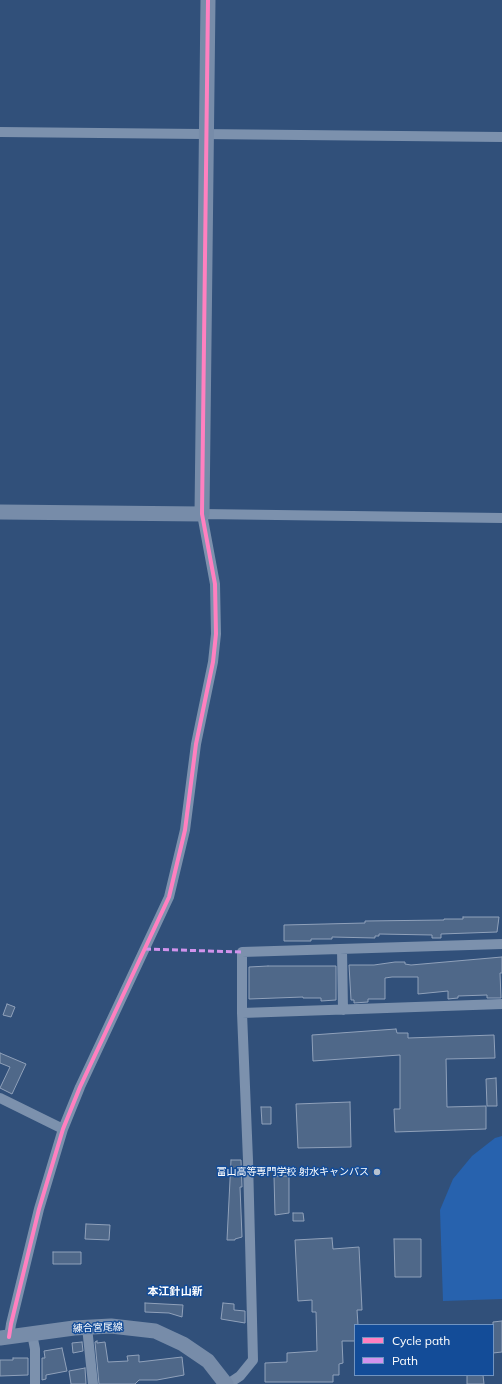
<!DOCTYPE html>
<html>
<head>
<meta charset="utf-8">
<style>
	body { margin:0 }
	#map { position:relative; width:502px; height:1384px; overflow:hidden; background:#31507a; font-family:Mulish,sans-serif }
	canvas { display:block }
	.legend { position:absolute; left:354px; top:1324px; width:140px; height:52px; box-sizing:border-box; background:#134c98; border:1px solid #7194c1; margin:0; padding:5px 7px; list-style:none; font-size:12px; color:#fff }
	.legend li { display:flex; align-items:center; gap:8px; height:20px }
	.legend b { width:20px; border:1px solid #7194c1 }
</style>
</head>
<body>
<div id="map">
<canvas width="502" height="1384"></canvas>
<ul class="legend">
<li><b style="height:5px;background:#ff80c0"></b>Cycle path</li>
<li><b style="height:5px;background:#d193ec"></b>Path</li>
</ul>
</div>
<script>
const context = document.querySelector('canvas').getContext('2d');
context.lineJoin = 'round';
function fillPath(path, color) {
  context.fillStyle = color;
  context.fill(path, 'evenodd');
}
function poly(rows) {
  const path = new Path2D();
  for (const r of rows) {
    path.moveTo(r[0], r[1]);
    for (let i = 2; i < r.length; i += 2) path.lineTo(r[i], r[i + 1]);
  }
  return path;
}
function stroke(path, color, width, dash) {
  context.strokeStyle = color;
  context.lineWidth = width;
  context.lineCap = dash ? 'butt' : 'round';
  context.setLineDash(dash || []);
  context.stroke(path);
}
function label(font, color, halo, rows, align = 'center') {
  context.font = font + ' Mulish,"Noto Sans JP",sans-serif';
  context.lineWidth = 3;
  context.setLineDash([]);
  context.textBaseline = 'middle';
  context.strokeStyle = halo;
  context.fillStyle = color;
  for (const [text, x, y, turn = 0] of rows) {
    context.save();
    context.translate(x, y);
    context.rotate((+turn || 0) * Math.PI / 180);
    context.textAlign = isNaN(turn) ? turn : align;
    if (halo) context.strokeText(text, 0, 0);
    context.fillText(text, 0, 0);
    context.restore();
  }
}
fillPath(poly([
	[502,1136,502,1299,443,1301,440,1210,453,1179,472,1156,495,1138]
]), '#2762ae');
const building = poly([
	[463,917,499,917,497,932,441,934,441,938,432,938,432,935,379,934,379,936,375,936,375,938,332,937,332,939,311,939,311,941,284,941,284,925,365,923,365,921,444,920,444,919,463,919,463,917],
	[502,957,502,973,500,973,501,998,487,998,487,995,458,996,458,998,448,999,448,991,418,994,418,977,392,977,385,978,385,999,368,999,368,1002,354,1003,354,1000,351,1000,349,965,374,965,395,962,405,962,405,964,411,965,502,957],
	[268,966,336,966,336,1000,321,1001,321,998,303,998,303,997,249,999,249,967,268,966],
	[7,1004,15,1007,11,1017,3,1015,7,1004],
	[396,1029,397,1033,408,1033,408,1038,494,1035,495,1058,446,1059,447,1107,486,1106,486,1129,395,1132,394,1109,400,1109,400,1055,313,1061,312,1035,396,1029],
	[0,1053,26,1064,12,1094,0,1088,10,1067,0,1063,0,1053],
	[496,1078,497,1106,487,1106,486,1079,496,1078],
	[350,1102,351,1147,298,1148,296,1104,350,1102],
	[261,1107,271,1107,271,1124,262,1124,261,1107],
	[231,1160,241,1160,242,1187,240,1187,242,1237,235,1239,235,1240,227,1240,231,1160],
	[274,1176,289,1176,289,1213,275,1215,274,1176],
	[293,1213,303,1213,304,1221,293,1221,293,1213],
	[86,1224,110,1225,109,1240,85,1239,86,1224],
	[332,1238,333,1249,359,1247,362,1310,357,1310,358,1325,355,1325,355,1341,342,1341,343,1363,339,1364,339,1375,333,1375,333,1382,265,1382,265,1363,287,1362,287,1353,317,1351,316,1312,312,1312,312,1300,298,1301,295,1240,332,1238],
	[394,1239,421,1239,421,1277,395,1277,394,1239],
	[53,1252,81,1252,81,1264,53,1264,53,1252],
	[145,1303,183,1305,182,1317,169,1313,145,1312,145,1303],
	[223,1303,234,1304,234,1310,245,1311,245,1323,221,1319,223,1303],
	[502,1321,502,1352,493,1353,493,1322,502,1321],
	[97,1341,97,1343,105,1342,108,1362,128,1361,127,1356,139,1355,139,1362,182,1357,184,1375,157,1380,139,1380,135,1384,99,1384,95,1342,97,1341],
	[82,1342,83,1351,73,1353,72,1343,82,1342],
	[62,1348,67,1371,46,1375,46,1379,42,1380,42,1358,45,1358,44,1351,62,1348],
	[13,1358,28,1358,28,1375,0,1376,0,1360,13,1360,13,1358],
	[85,1368,86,1384,71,1384,69,1371,85,1368],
	[467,1375,483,1375,484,1384,467,1384,467,1375]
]);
fillPath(building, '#4f6889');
stroke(building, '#90a1ba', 1);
stroke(poly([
	[0,132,502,137],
	[502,944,242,952,242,1013,502,1004],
	[342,950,343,1010],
	[0,1098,63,1129],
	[87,1327,93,1384],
	[32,1334,35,1349,35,1384],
	[9,1337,11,1324,39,1209,63,1129,80,1087,169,897,185,830,196,744,213,662,216,634,215,584,202,514,502,518],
	[228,1384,240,1376,253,1360,248,1160,242,1013]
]), '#7c91ad', 10);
stroke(poly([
	[0,512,202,514,208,0],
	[0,1338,74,1328,111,1326,155,1331,183,1344,208,1361,226,1384]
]), '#778ca9', 15);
stroke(poly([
	[145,949,242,952]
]), '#d193ec', 3, [6, 3]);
stroke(poly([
	[9,1337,11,1324,39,1209,63,1129,80,1087,169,897,185,830,196,744,213,662,216,634,215,584,202,514,208,0]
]), '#ff80c0', 4);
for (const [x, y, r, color] of [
	[377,1172,4,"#b7c2d0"]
]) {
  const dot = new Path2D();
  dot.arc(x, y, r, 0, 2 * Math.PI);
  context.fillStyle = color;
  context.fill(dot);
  stroke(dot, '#134c98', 1.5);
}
label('10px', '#fff', '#134c98', [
	["富山高等専門学校 射水キャンパス",369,1172]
], 'right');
label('10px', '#fff', '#134c98', [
	["練合宮尾線",98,1328,-2]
]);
label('bold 11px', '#fff', '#134c98', [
	["本江針山新",175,1292]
]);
</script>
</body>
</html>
